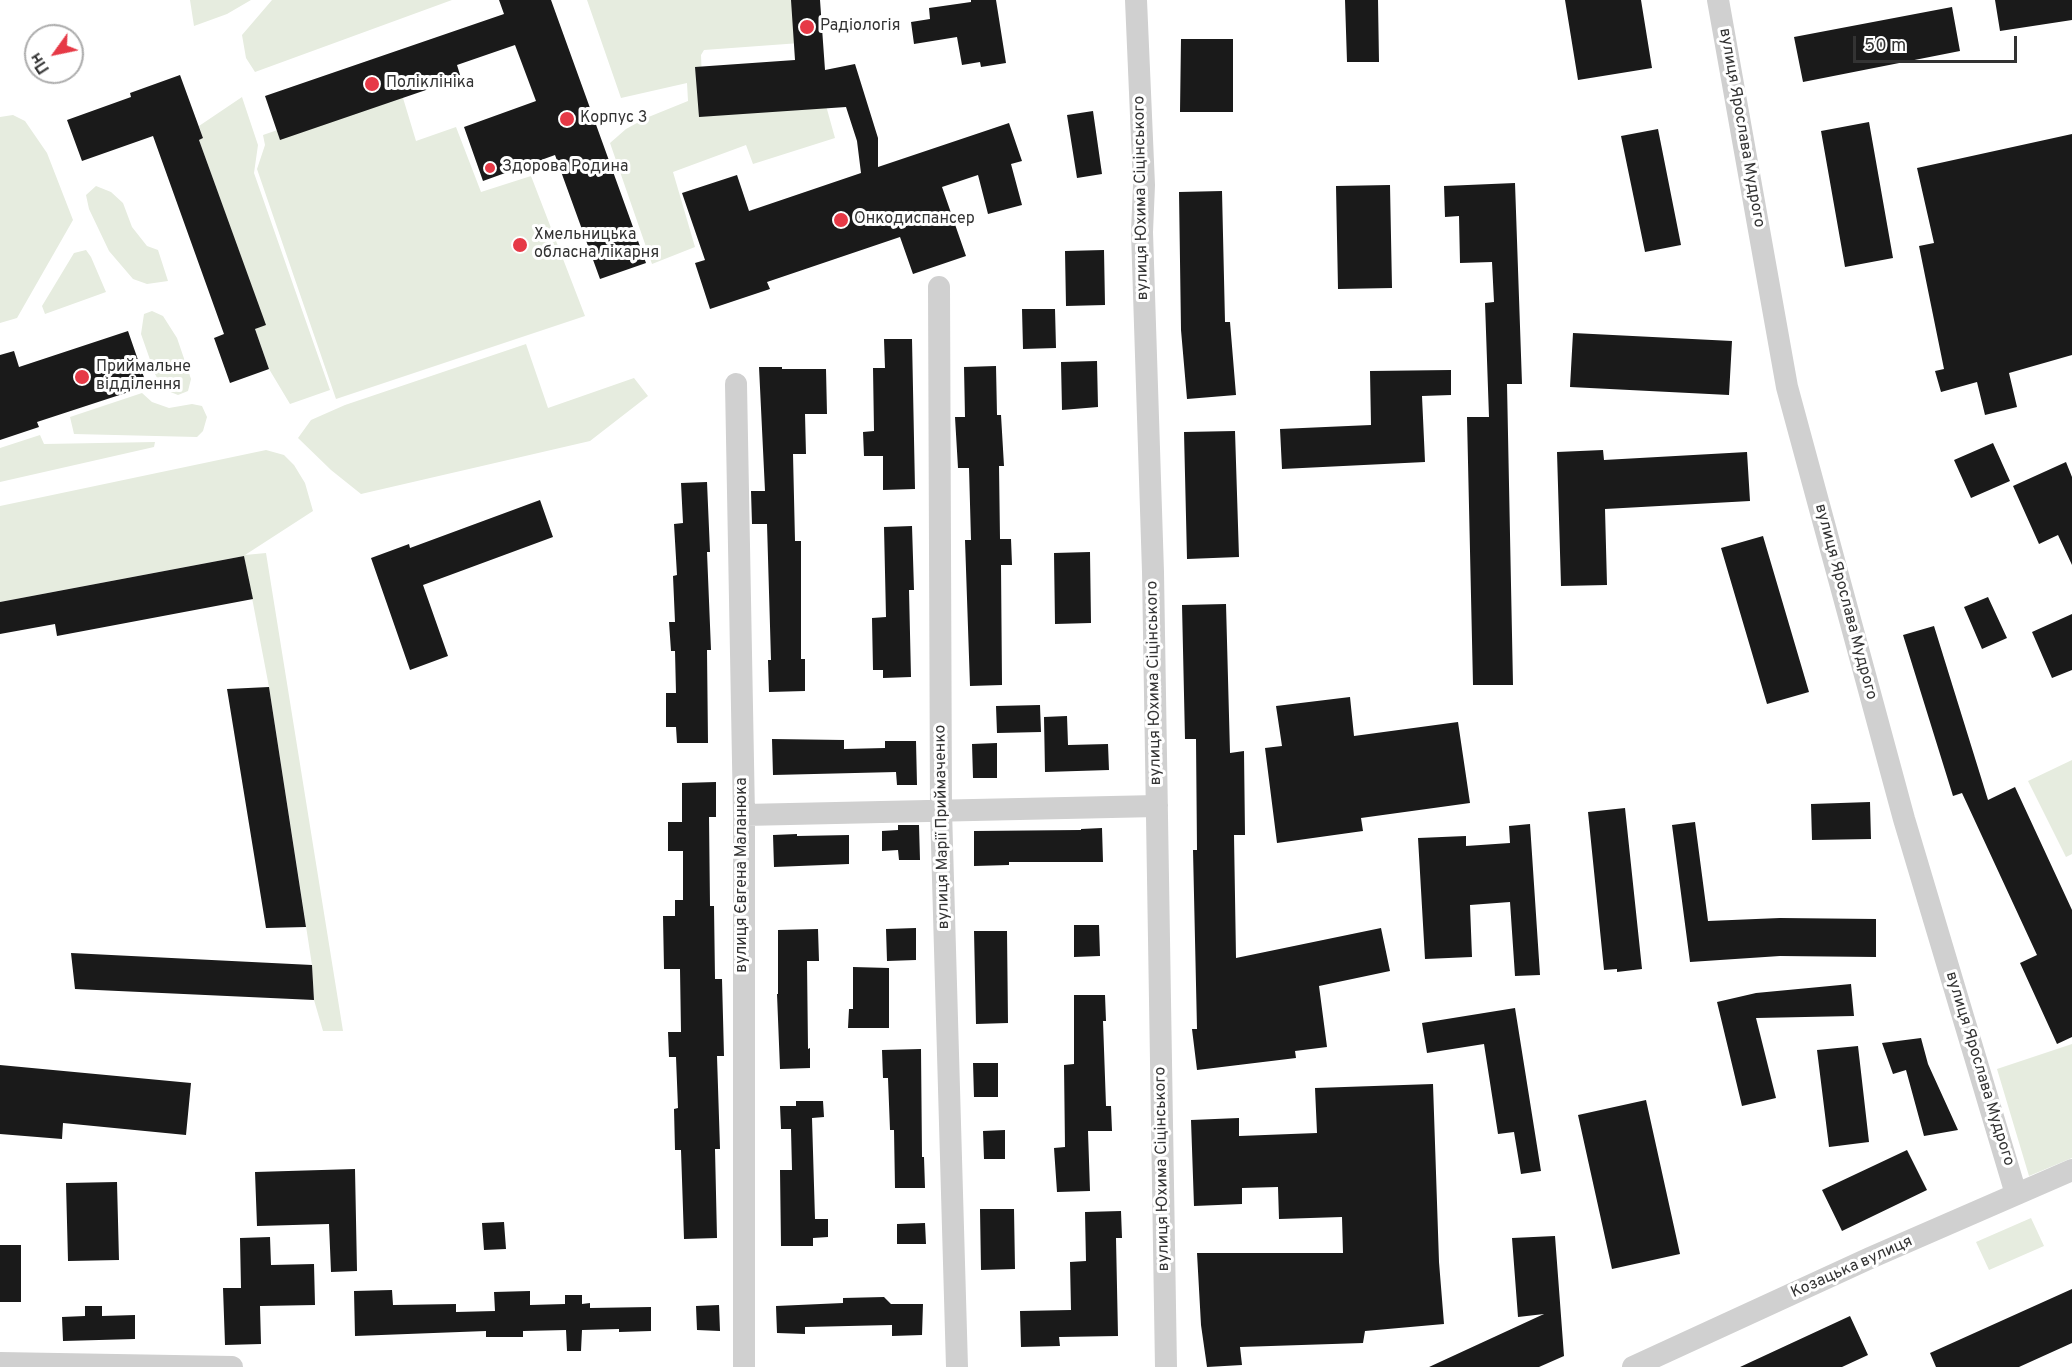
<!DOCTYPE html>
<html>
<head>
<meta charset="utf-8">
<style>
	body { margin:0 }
	#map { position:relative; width:2072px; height:1367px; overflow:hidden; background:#fff; font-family:Overpass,sans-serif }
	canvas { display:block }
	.north { position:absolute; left:24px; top:24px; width:60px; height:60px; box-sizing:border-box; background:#fff; border:2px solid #adadad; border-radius:50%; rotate:237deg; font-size:16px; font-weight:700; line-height:24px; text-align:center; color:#333 }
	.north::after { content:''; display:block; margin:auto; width:21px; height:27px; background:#e63946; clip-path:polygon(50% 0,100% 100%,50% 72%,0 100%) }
	.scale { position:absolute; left:1853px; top:36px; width:164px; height:27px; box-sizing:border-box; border:3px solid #333; border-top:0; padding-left:8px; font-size:18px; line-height:21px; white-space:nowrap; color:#333; -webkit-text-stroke:4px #fff; paint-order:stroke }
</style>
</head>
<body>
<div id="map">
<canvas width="2072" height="1367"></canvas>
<div class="north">Пн</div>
<div class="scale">50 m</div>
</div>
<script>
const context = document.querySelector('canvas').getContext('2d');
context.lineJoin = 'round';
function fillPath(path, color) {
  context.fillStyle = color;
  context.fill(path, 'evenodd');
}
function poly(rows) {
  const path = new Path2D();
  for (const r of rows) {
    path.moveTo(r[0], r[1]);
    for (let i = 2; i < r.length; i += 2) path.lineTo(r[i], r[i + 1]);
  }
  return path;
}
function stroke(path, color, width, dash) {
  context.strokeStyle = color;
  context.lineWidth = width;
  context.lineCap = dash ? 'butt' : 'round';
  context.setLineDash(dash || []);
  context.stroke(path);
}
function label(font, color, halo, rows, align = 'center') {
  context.font = font + ' Overpass,sans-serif';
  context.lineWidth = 6;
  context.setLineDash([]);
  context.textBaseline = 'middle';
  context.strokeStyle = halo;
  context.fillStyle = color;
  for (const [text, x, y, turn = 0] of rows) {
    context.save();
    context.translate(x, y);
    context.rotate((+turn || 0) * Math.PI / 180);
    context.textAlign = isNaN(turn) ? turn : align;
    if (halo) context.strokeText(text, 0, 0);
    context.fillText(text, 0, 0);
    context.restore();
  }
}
fillPath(poly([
	[190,0,251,0,227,14,194,26],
	[272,0,452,0,255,72,246,58,242,35],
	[587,0,797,0,800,43,704,50,701,55,703,105,825,102,835,138,753,164,746,145,673,172,695,247,652,264,610,143,626,129,646,118,688,101,687,83,621,98],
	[400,88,416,141,456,127,481,192,531,176,585,316,336,399,257,169,265,145,263,135],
	[242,97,258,145,254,173,330,390,290,404,269,369,255,329,265,324,199,140,203,138,199,126],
	[13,115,25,121,47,153,73,220,17,318,0,323,0,117],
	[96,186,111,192,123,203,132,227,147,246,158,250,168,281,147,284,133,279,109,251,89,209,86,195],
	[86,250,91,257,106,292,45,314,42,306,74,253],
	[152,311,163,316,177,338,191,379,188,391,178,395,163,389,155,374,141,334,144,314],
	[526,344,548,408,634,378,648,396,590,441,361,494,331,470,298,438,311,420,345,405],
	[142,393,152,402,169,408,192,404,202,406,207,417,203,431,197,437,74,434,70,417],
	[40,435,44,444,155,442,154,447,0,482,0,448],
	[266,450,284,455,294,465,305,483,313,511,245,555,266,553,343,1031,323,1031,314,1000,312,965,269,687,244,556,0,602,0,506],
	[2072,760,2072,854,2066,857,2028,781],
	[2072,1044,2072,1158,2029,1176,1997,1069],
	[2031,1218,2044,1246,1989,1270,1976,1242]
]), '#e6ecdf');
fillPath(poly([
	[499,0,551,0,646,263,600,279,555,155,483,181,464,127,536,101,515,45,457,65,461,78,280,140,265,96,504,14],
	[791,0,820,0,825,70,855,64,878,138,878,167,1009,123,1022,161,1011,164,1022,205,988,214,978,175,942,187,966,256,913,274,900,237,767,282,770,289,710,309,695,263,705,260,682,193,737,175,749,211,861,173,857,141,846,107,699,117,695,67,795,60],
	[971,0,996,0,1006,63,981,67,980,62,962,65,957,37,914,44,911,22,930,19,929,8,971,2],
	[1345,0,1378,0,1379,62,1347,62],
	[1565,0,1641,0,1652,68,1578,80],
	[1995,0,2072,0,2072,20,2000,31],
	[1952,7,1960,51,1803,82,1794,37],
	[1181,39,1233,39,1233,112,1180,112],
	[180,75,203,138,199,140,266,325,255,329,269,369,230,383,214,338,224,334,153,136,82,161,67,120,131,97,130,93],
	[1093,111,1102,174,1077,178,1067,115],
	[1869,122,1893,258,1845,267,1821,131],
	[1658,129,1681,245,1645,252,1621,136],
	[2072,134,2072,355,2009,373,2017,407,1985,415,1977,382,1941,392,1935,371,1944,369,1919,246,1934,243,1917,168],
	[1515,183,1522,384,1507,384,1513,685,1473,685,1467,417,1489,417,1485,303,1494,302,1492,262,1460,263,1459,216,1445,217,1444,186],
	[1390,185,1392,288,1338,289,1336,186],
	[1222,191,1225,322,1230,322,1236,395,1187,399,1181,330,1179,192],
	[1104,250,1105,305,1066,306,1065,251],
	[1022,309,1055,309,1056,348,1023,349],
	[128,331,147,386,37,422,39,427,0,440,0,355,14,351,19,367],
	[1573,333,1732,341,1729,395,1570,387],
	[884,339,912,339,915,489,883,490,883,456,864,456,863,432,874,431,873,368,885,368],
	[1097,361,1098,407,1062,410,1061,362],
	[996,366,997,415,1001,415,1004,466,999,466,1000,539,1011,539,1012,565,1001,565,1002,685,970,686,965,540,971,540,969,468,958,468,955,417,965,417,964,367],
	[759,367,782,367,782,369,826,369,827,414,805,414,806,454,793,454,795,541,801,541,801,659,805,659,805,691,769,692,768,660,771,660,767,524,752,524,751,491,765,491],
	[1451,370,1451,395,1422,396,1425,462,1282,469,1280,429,1371,425,1370,371],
	[1235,431,1239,557,1187,559,1184,432],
	[1993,443,2010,481,1971,498,1954,460],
	[1603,450,1604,460,1747,452,1750,501,1605,509,1607,585,1561,586,1557,452],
	[2066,462,2072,477,2072,565,2058,535,2039,544,2013,486],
	[707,482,710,552,707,552,711,650,707,650,708,743,677,743,676,727,666,727,666,693,676,693,675,651,671,651,669,622,675,622,673,576,677,575,674,524,683,523,681,483],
	[540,500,553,537,423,585,448,656,410,670,371,558,409,544,410,548],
	[912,526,914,590,909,590,911,677,883,678,883,670,873,670,872,618,886,617,884,527],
	[1763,536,1809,692,1767,704,1721,548],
	[1090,552,1091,623,1055,624,1054,553],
	[244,556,253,599,57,636,55,624,0,634,0,602],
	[1988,597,2007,638,1982,649,1964,607],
	[1226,604,1230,753,1244,751,1245,835,1234,835,1236,958,1381,928,1390,971,1319,986,1327,1047,1295,1051,1296,1058,1197,1070,1192,1029,1197,1029,1193,850,1197,850,1196,739,1185,739,1182,605],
	[2072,614,2072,670,2052,678,2032,632],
	[1934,626,1988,800,2015,787,2072,910,2072,1037,2057,1044,2020,963,2037,955,1962,793,1953,796,1903,635],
	[269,687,306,927,266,928,227,689],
	[1350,697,1354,736,1458,722,1470,803,1361,818,1363,831,1277,843,1265,748,1282,746,1276,706],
	[1040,705,1041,732,997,733,996,706],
	[1067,716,1068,745,1108,744,1109,770,1045,772,1044,717],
	[772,739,844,740,844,749,885,748,885,741,916,741,917,785,897,785,896,772,773,775],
	[997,743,997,778,973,778,972,744],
	[716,782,716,817,709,817,710,906,714,906,715,979,722,979,724,1056,717,1056,720,1149,715,1149,717,1238,684,1239,681,1150,675,1150,674,1109,678,1108,676,1057,669,1057,668,1032,681,1032,680,969,664,969,663,916,675,916,675,900,683,900,683,851,668,851,668,822,682,822,682,783],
	[1870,802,1871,839,1812,840,1811,804],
	[1625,808,1642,969,1617,972,1617,969,1604,970,1588,812],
	[1695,822,1708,921,1780,918,1876,919,1876,957,1780,956,1690,962,1672,825],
	[1530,824,1540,975,1515,976,1510,902,1470,905,1472,957,1425,959,1418,838,1466,836,1466,846,1510,843,1509,826],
	[898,825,919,825,920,860,899,860,898,850,882,851,882,831,898,830],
	[1102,828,1103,862,1009,862,1009,865,974,866,974,831,1081,830,1081,829],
	[797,834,797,836,849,835,849,864,774,867,773,835],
	[1074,925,1099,925,1100,956,1074,957],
	[916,928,916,960,887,961,886,929],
	[818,929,819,961,807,961,808,1049,810,1048,810,1068,780,1069,777,994,778,994,778,930],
	[974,931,1007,931,1008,1023,976,1024],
	[71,953,312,965,314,1000,75,989],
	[853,967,889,968,889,1028,848,1028,849,1009,853,1009],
	[1851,984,1854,1016,1756,1018,1776,1098,1742,1106,1717,1002,1756,993],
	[1074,995,1105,995,1106,1021,1103,1021,1106,1106,1111,1106,1112,1131,1088,1131,1090,1191,1057,1192,1054,1148,1065,1147,1064,1065,1074,1064],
	[1515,1008,1541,1171,1521,1174,1514,1132,1498,1134,1484,1044,1427,1053,1422,1023],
	[1921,1038,1928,1064,1958,1130,1924,1136,1906,1070,1893,1074,1882,1043],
	[1858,1046,1869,1142,1829,1147,1817,1050],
	[921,1049,922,1157,924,1157,925,1188,895,1188,894,1130,890,1130,888,1078,883,1078,882,1050],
	[973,1063,998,1063,998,1097,974,1097],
	[0,1065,191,1083,186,1135,63,1123,62,1139,0,1134],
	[1433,1084,1439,1262,1444,1324,1365,1331,1363,1343,1240,1347,1242,1365,1207,1367,1201,1325,1197,1253,1343,1253,1342,1217,1279,1219,1278,1187,1242,1188,1242,1204,1194,1206,1191,1120,1239,1118,1239,1136,1317,1133,1315,1088],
	[1646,1100,1680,1254,1612,1269,1578,1115],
	[796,1101,823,1101,824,1117,812,1118,815,1219,828,1219,828,1237,813,1238,813,1246,781,1246,780,1170,792,1170,791,1129,781,1129,780,1106,796,1106],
	[1005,1130,1005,1159,984,1159,983,1131],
	[1907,1150,1927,1190,1842,1231,1822,1190],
	[355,1169,357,1271,331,1272,329,1224,257,1226,255,1172],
	[117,1182,119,1260,68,1261,66,1183],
	[980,1209,1014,1209,1015,1269,981,1270],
	[1121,1211,1122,1238,1116,1238,1118,1336,1059,1337,1060,1346,1021,1347,1020,1311,1071,1310,1070,1262,1086,1261,1085,1212],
	[504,1222,506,1249,484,1250,482,1223],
	[925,1223,926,1244,897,1244,897,1224],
	[1555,1236,1564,1356,1539,1367,1429,1367,1544,1314,1518,1317,1512,1238],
	[270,1237,271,1265,314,1264,315,1305,260,1306,261,1344,225,1345,223,1288,241,1288,240,1238],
	[0,1245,21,1245,21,1302,0,1302],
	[2072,1289,2072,1343,2019,1367,1936,1367,1930,1353],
	[392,1290,393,1305,456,1304,456,1312,495,1311,494,1292,530,1291,530,1305,565,1304,565,1295,582,1295,582,1304,590,1303,590,1308,651,1307,651,1331,619,1332,619,1329,582,1330,581,1351,567,1351,566,1330,523,1331,523,1337,486,1337,486,1331,355,1336,354,1291],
	[884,1297,891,1304,923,1304,922,1335,892,1336,892,1325,805,1327,805,1334,777,1333,776,1306,843,1303,843,1298],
	[719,1305,720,1331,697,1330,696,1306],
	[85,1306,102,1306,102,1316,135,1315,135,1339,63,1341,62,1317,85,1316],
	[1850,1316,1868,1355,1842,1367,1740,1367]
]), '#1a1a1a');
stroke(poly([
	[1136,0,1144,185,1142,232,1153,572,1166,1367],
	[1718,0,1787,387,1904,819,2016,1194],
	[939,287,941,810,957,1367],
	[736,384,744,815,744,1367],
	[744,815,1157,806],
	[0,1363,232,1367],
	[1633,1367,1870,1258,2072,1170]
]), '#d0d0d0', 22);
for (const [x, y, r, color] of [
	[807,27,8,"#e63946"],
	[372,84,8,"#e63946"],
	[567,119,8,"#e63946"],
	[490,168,6,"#e63946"],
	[841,220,8,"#e63946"],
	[520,245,8,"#e63946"],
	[82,377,8,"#e63946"]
]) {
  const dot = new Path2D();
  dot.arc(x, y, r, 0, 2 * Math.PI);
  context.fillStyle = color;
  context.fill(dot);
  stroke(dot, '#fff', 2);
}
label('16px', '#333', '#fff', [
	["Радіологія",820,27],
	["Поліклініка",386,84],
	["Корпус 3",580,119],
	["Здорова Родина",502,168],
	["Онкодиспансер",854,220],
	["Хмельницька",534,236],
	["обласна лікарня",534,254],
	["Приймальне",96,368],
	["відділення",96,386]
], 'left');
label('16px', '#333', '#fff', [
	["вулиця Ярослава Мудрого",1741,128,80],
	["вулиця Юхима Сіцінського",1142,198,-91],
	["вулиця Ярослава Мудрого",1845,602,75],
	["вулиця Юхима Сіцінського",1155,683,-91],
	["вулиця Марії Приймаченко",943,827,-91],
	["вулиця Євгена Маланюка",743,875,-90],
	["вулиця Ярослава Мудрого",1979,1069,73],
	["вулиця Юхима Сіцінського",1163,1169,-91],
	["Козацька вулиця",1852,1268,-24]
]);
</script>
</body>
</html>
